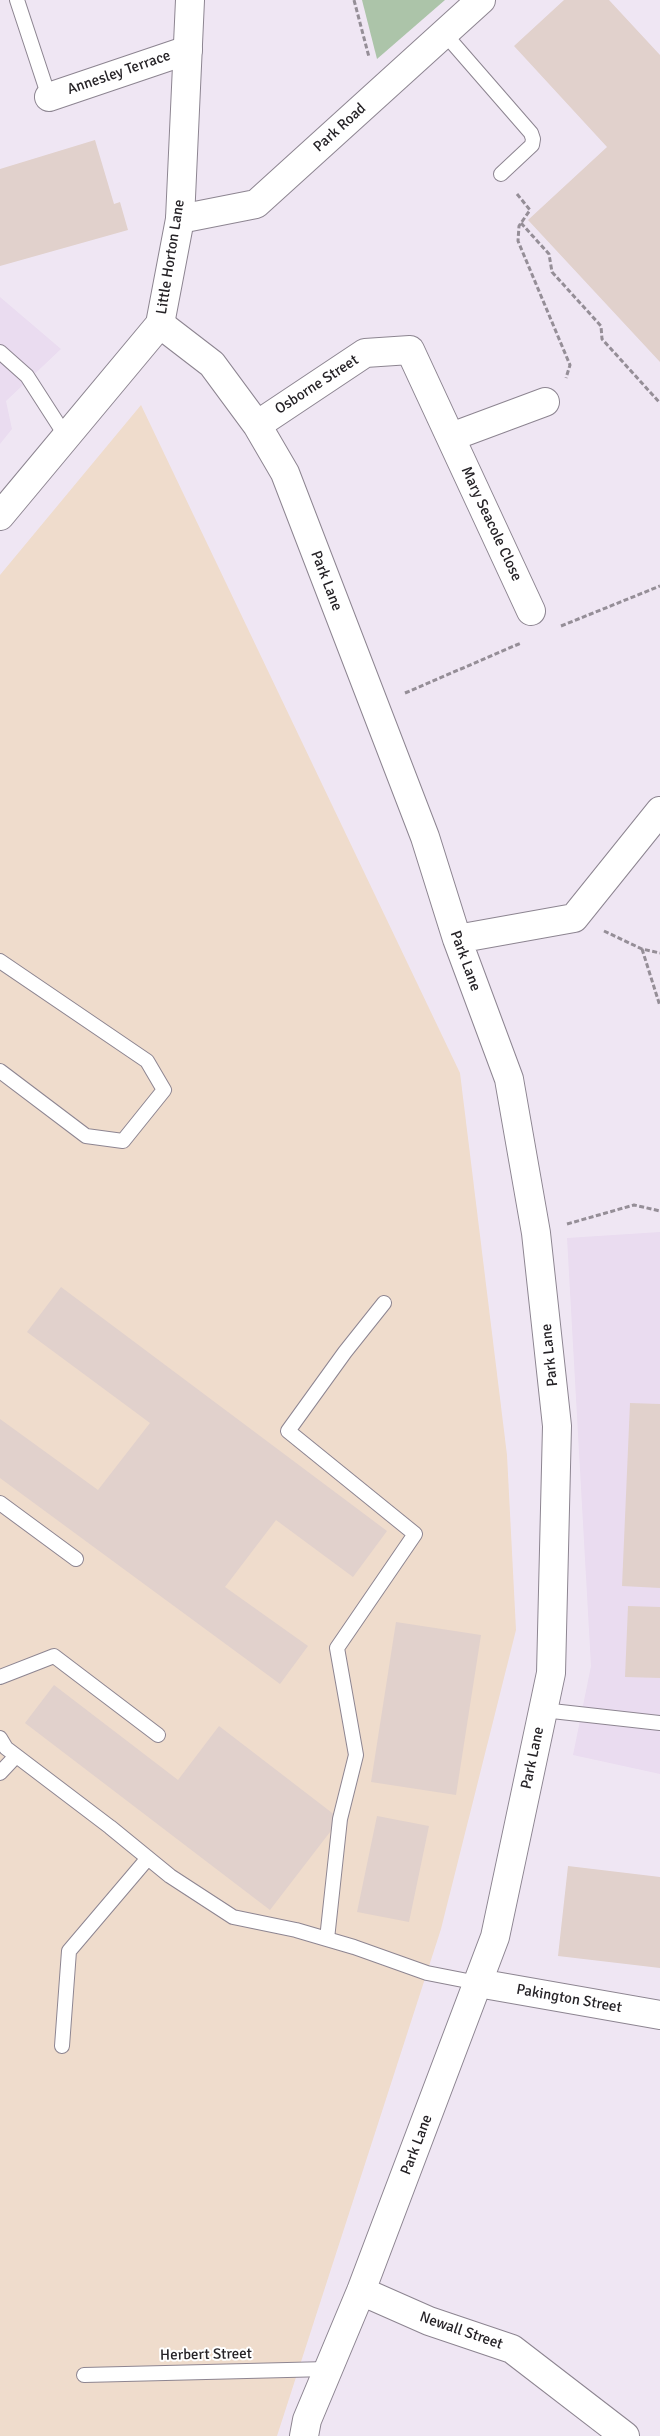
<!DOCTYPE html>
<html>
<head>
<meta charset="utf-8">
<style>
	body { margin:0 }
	canvas { display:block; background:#efe6f3 }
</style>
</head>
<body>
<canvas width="660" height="2436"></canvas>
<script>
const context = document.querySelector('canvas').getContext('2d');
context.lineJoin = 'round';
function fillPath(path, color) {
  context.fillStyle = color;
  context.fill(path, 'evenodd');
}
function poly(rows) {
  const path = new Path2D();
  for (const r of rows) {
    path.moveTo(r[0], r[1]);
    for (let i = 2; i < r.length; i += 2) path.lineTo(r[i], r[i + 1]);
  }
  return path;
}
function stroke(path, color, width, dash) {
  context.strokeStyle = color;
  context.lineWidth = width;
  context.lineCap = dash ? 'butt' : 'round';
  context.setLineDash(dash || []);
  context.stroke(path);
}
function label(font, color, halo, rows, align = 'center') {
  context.font = font + ' Signika,sans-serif';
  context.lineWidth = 4;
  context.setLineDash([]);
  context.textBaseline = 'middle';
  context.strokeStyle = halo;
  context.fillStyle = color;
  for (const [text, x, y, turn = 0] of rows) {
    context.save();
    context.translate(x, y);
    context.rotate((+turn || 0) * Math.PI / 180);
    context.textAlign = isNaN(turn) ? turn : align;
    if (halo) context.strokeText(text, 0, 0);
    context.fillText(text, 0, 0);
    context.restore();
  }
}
fillPath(poly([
	[0,297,61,349,6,401,12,429,0,444],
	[660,1232,660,1774,573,1755,591,1666,567,1238]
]), '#eadcf0');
fillPath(poly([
	[141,405,460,1073,507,1455,516,1630,441,1929,277,2436,0,2436,0,575]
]), '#efdccc');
fillPath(poly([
	[362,0,445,0,377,59]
]), '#acc4a9');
fillPath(poly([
	[564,0,609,0,660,55,660,362,528,220,607,147,514,46],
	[95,140,114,204,120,202,128,230,0,266,0,169],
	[61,1287,387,1531,353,1577,276,1520,225,1587,308,1646,280,1684,0,1478,0,1419,98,1490,150,1423,27,1332],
	[630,1403,660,1404,660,1588,622,1586],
	[628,1606,660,1607,660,1678,625,1677],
	[396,1622,481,1635,456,1795,371,1782],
	[54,1685,178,1780,219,1726,340,1819,270,1910,25,1723],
	[377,1816,429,1826,409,1922,357,1912],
	[568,1866,660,1877,660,1968,558,1956]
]), '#e1d1cc');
const service = poly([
	[17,0,49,97],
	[444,33,531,133,533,139,532,145,501,174],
	[0,352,27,376,65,435],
	[0,961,147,1061,164,1090,123,1141,86,1136,0,1071],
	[0,1503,76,1559],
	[0,1677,54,1656,158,1735],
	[543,1710,660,1723],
	[0,1738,6,1748,110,1827,170,1876,233,1917,296,1930,354,1947,427,1973,478,1983],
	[0,1773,16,1756],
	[327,1939,340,1819,356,1755,337,1648,415,1534,288,1431,345,1352,384,1303],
	[62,2046,69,1951,148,1858],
	[84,2375,328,2369]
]);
const minor = poly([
	[49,97,188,50],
	[180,219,256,204,481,0],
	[160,324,212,364,257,425,285,473,425,837,457,939,509,1079,536,1233,557,1426,551,1673,495,1937,361,2291,307,2420,304,2436],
	[257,425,365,353,410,350,531,611],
	[451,437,545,402],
	[457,939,574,918,660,811],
	[478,1983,660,2015],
	[361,2291,429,2321,512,2349,625,2436]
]);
const tertiary = poly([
	[0,516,160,324,180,219,190,0]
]);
stroke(service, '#8d8591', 16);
stroke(minor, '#8d8591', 30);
stroke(tertiary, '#8d8591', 30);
stroke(poly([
	[354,0,369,57],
	[517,194,530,210,519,226,518,241,570,365,566,378],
	[521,223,549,254,552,272,601,326,602,339,660,403],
	[561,626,660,586],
	[405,693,521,643],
	[604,931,642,949,660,953],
	[642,949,660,1006],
	[567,1224,634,1205,660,1211]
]), '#958e97', 3, [5, 2.5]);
stroke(service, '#fff', 14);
stroke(minor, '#fff', 28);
stroke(tertiary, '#fff', 28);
label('15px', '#262327', '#fff', [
	["Annesley Terrace",119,73,-19],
	["Park Road",340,128,-42],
	["Little Horton Lane",171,257,-81],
	["Osborne Street",317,385,-33],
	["Mary Seacole Close",491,524,65],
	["Park Lane",326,581,69],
	["Park Lane",465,961,70],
	["Park Lane",550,1355,-96],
	["Park Lane",533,1758,-78],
	["Pakington Street",569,1999,10],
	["Park Lane",417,2145,-69],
	["Newall Street",461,2331,19],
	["Herbert Street",206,2355,-1]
]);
</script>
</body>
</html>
